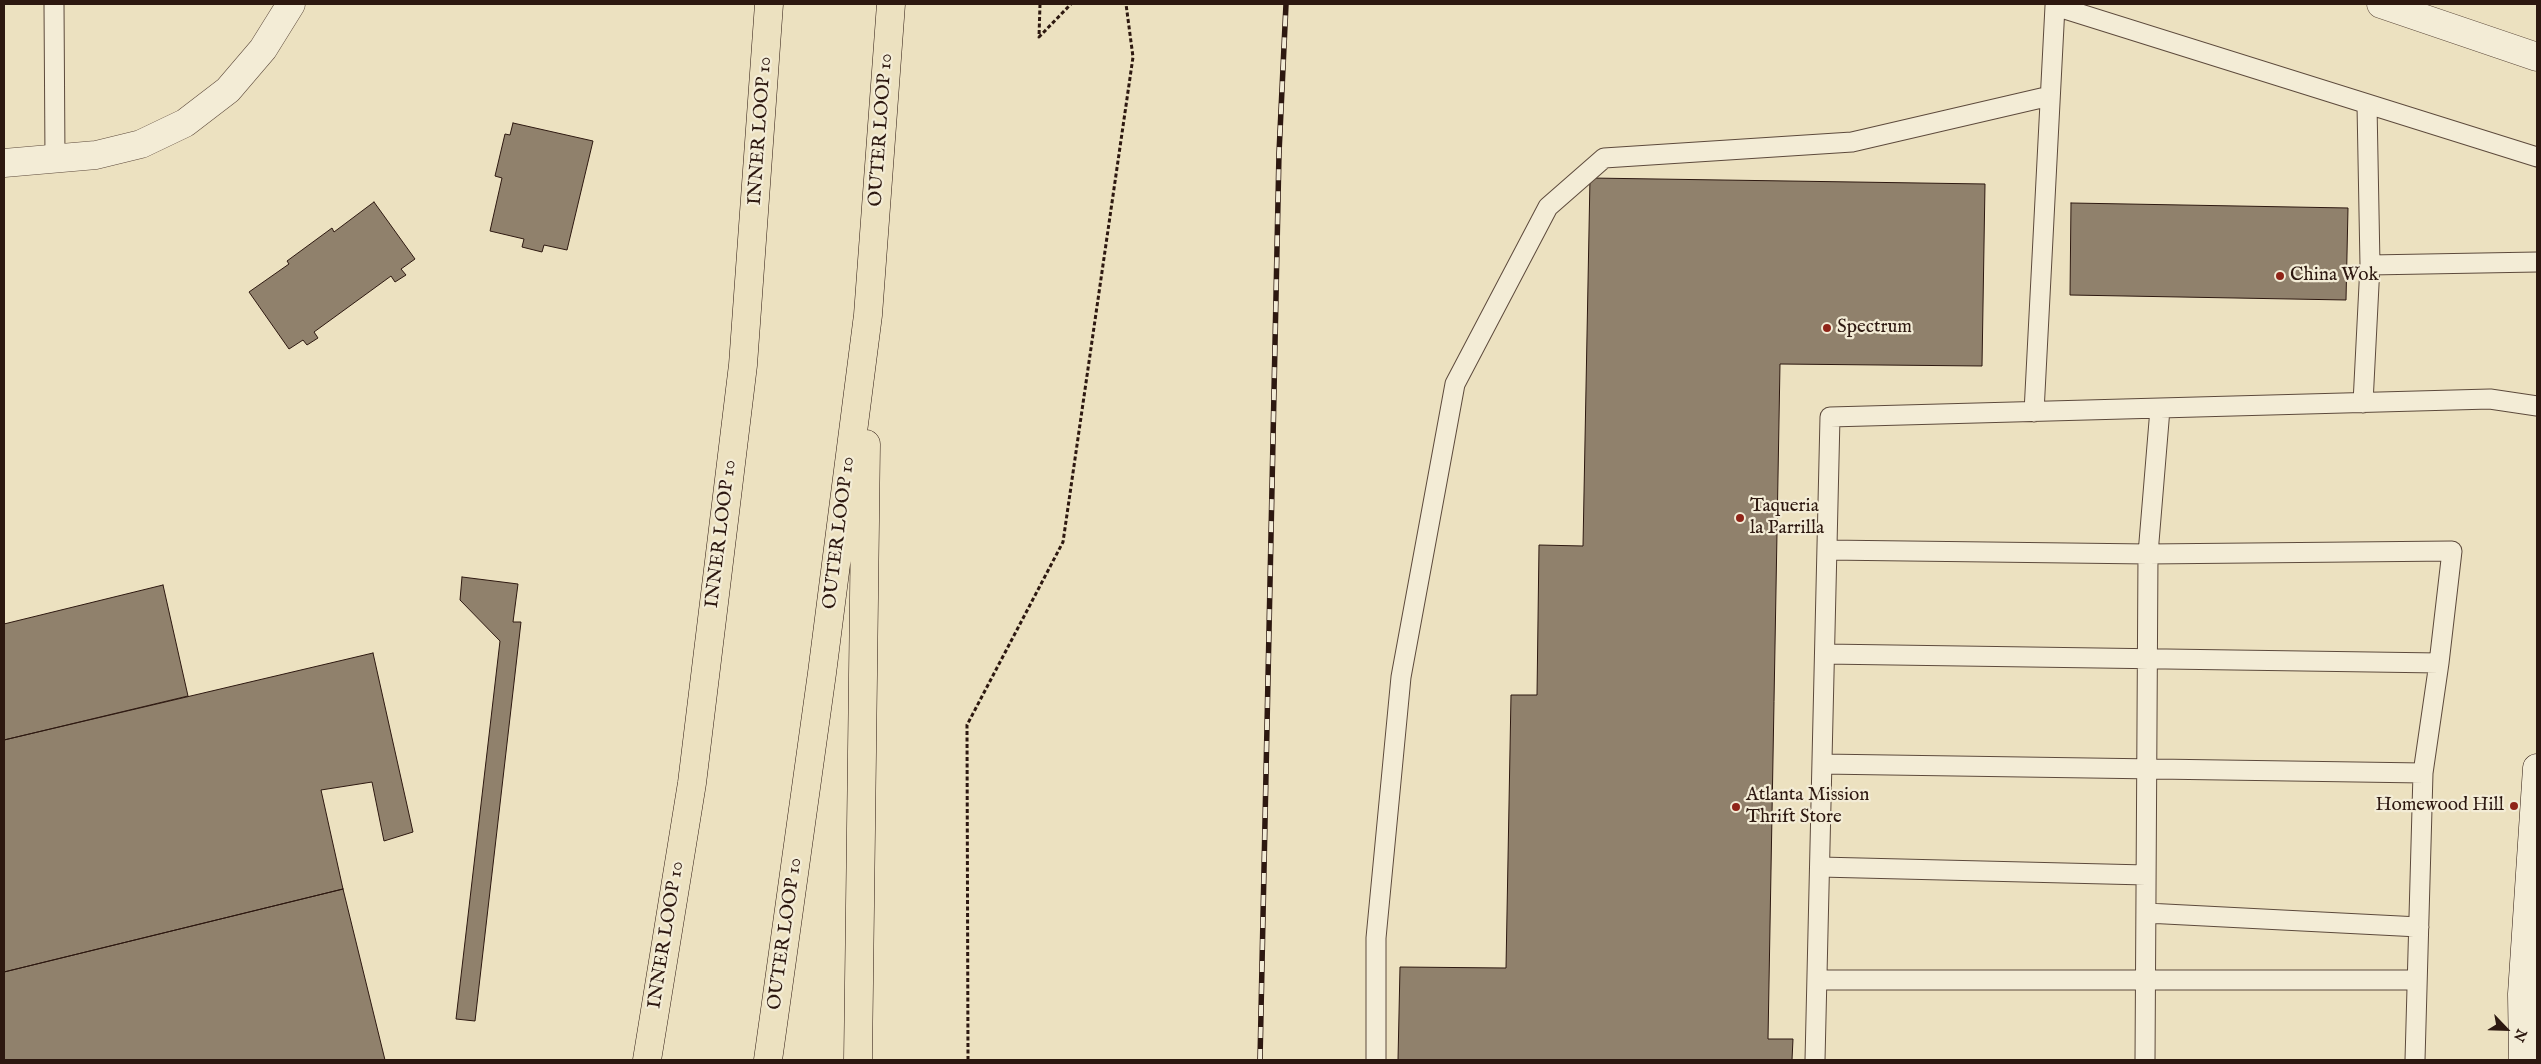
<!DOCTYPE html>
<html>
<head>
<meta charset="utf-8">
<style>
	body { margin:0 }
	#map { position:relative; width:2541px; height:1064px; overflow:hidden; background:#ece1c0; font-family:"IM FELL English",serif }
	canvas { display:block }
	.frame { position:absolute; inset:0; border:5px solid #2d1810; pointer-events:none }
	.north { position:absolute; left:2481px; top:1004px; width:50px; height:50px; -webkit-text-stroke:4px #f3ecd6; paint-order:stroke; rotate:114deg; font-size:14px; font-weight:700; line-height:20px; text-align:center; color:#2d1810 }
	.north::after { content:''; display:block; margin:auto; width:18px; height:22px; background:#2d1810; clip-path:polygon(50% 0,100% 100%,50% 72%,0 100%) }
</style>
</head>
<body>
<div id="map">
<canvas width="2541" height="1064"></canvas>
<div class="frame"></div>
<div class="north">N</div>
</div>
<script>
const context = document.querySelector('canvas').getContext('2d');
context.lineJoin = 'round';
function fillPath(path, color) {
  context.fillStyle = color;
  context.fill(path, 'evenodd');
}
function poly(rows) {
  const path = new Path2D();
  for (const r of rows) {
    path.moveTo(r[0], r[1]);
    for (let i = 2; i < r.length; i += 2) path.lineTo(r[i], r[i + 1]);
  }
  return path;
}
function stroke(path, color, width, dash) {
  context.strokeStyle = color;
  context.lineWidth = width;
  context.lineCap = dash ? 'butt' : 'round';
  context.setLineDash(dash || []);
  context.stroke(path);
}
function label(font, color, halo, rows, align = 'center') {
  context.font = font + ' "IM FELL English",serif';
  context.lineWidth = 4.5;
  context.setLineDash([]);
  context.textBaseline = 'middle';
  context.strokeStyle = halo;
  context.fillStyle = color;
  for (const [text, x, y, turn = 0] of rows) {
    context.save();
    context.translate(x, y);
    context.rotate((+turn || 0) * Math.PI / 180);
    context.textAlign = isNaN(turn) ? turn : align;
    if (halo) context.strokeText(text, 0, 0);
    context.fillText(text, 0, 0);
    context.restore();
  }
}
const building = poly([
	[513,123,593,141,567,250,544,245,542,252,522,247,524,239,490,231,502,178,495,176,505,134,510,135,513,123],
	[1590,178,1985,184,1982,366,1780,364,1768,1039,1793,1039,1792,1060,1398,1060,1400,967,1506,968,1511,695,1537,695,1539,545,1583,546,1590,178],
	[374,202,415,259,401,269,406,275,395,282,391,276,314,332,318,338,307,345,303,340,289,349,249,292,289,264,287,261,332,228,334,232,374,202],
	[2071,203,2348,208,2346,300,2070,295,2071,203],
	[462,577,518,584,513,622,521,622,475,1021,456,1019,500,641,460,600,462,577],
	[163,585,188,696,4,740,4,624,163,585],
	[373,653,413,832,384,841,372,782,321,790,343,889,4,972,4,740,373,653],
	[343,889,385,1060,4,1060,4,972,343,889]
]);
fillPath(building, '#90816c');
stroke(building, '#2d1810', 1);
const lane = poly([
	[54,4,55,159],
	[2367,105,2370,265],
	[2363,403,2370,265,2537,262],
	[2034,412,2055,6,2537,157],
	[1827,550,2148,554,2452,551,2439,663,2423,773,2415,1060],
	[1825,654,2439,663],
	[1822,764,2423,773],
	[1820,867,2146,875],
	[2146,913,2419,927],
	[1817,980,2417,980],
	[1376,1060,1376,938,1401,677,1455,384,1548,207,1604,158,1852,142,2050,96],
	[1815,1060,1830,417,2490,399,2537,406],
	[2145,1060,2148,554,2160,409]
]);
const street = poly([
	[2381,4,2537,57],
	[4,163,96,155,141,144,185,123,228,90,263,49,291,4]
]);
const secondary = poly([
	[2523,1060,2522,994,2537,768]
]);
const highway = poly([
	[647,1060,692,783,743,365,769,4],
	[768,1060,822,673,868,315,891,4],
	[858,1060,866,444]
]);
stroke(lane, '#5d4a3c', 21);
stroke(street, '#5d4a3c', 29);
stroke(secondary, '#2d1810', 29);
stroke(highway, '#2d1810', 29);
stroke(poly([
	[1040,4,1039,37,1071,4],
	[968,1060,967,725,1063,542,1133,57,1126,4]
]), '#2d1810', 3, [4, 2.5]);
stroke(lane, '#f3ecd6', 19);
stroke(street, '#f3ecd6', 28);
stroke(secondary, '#f3ecd6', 28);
stroke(highway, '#ece1c0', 28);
const rail = poly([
	[1260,1060,1279,153,1286,4]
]);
stroke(rail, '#2d1810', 5.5);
stroke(rail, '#f3ecd6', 4, [11]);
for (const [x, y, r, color] of [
	[2280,276,5,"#8f2418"],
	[1827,328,5,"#8f2418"],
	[1740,518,5,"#8f2418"],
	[2514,806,5,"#8f2418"],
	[1736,807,5,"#8f2418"]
]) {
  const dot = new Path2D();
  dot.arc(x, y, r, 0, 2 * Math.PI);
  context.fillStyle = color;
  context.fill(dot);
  stroke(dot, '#f3ecd6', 2);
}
label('19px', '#2d1810', '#f3ecd6', [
	["OUTER LOOP 10",882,130,-86],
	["INNER LOOP 10",761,131,-86],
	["OUTER LOOP 10",840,533,-83],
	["INNER LOOP 10",722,534,-83],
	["OUTER LOOP 10",786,934,-82],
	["INNER LOOP 10",667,935,-81]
]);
label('19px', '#2d1810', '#f3ecd6', [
	["China Wok",2290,276],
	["Spectrum",1837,328],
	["Taqueria",1750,507],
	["la Parrilla",1750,529],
	["Atlanta Mission",1746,796],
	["Thrift Store",1746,818],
	["Homewood Hill",2504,806,"right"]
], 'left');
</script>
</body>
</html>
